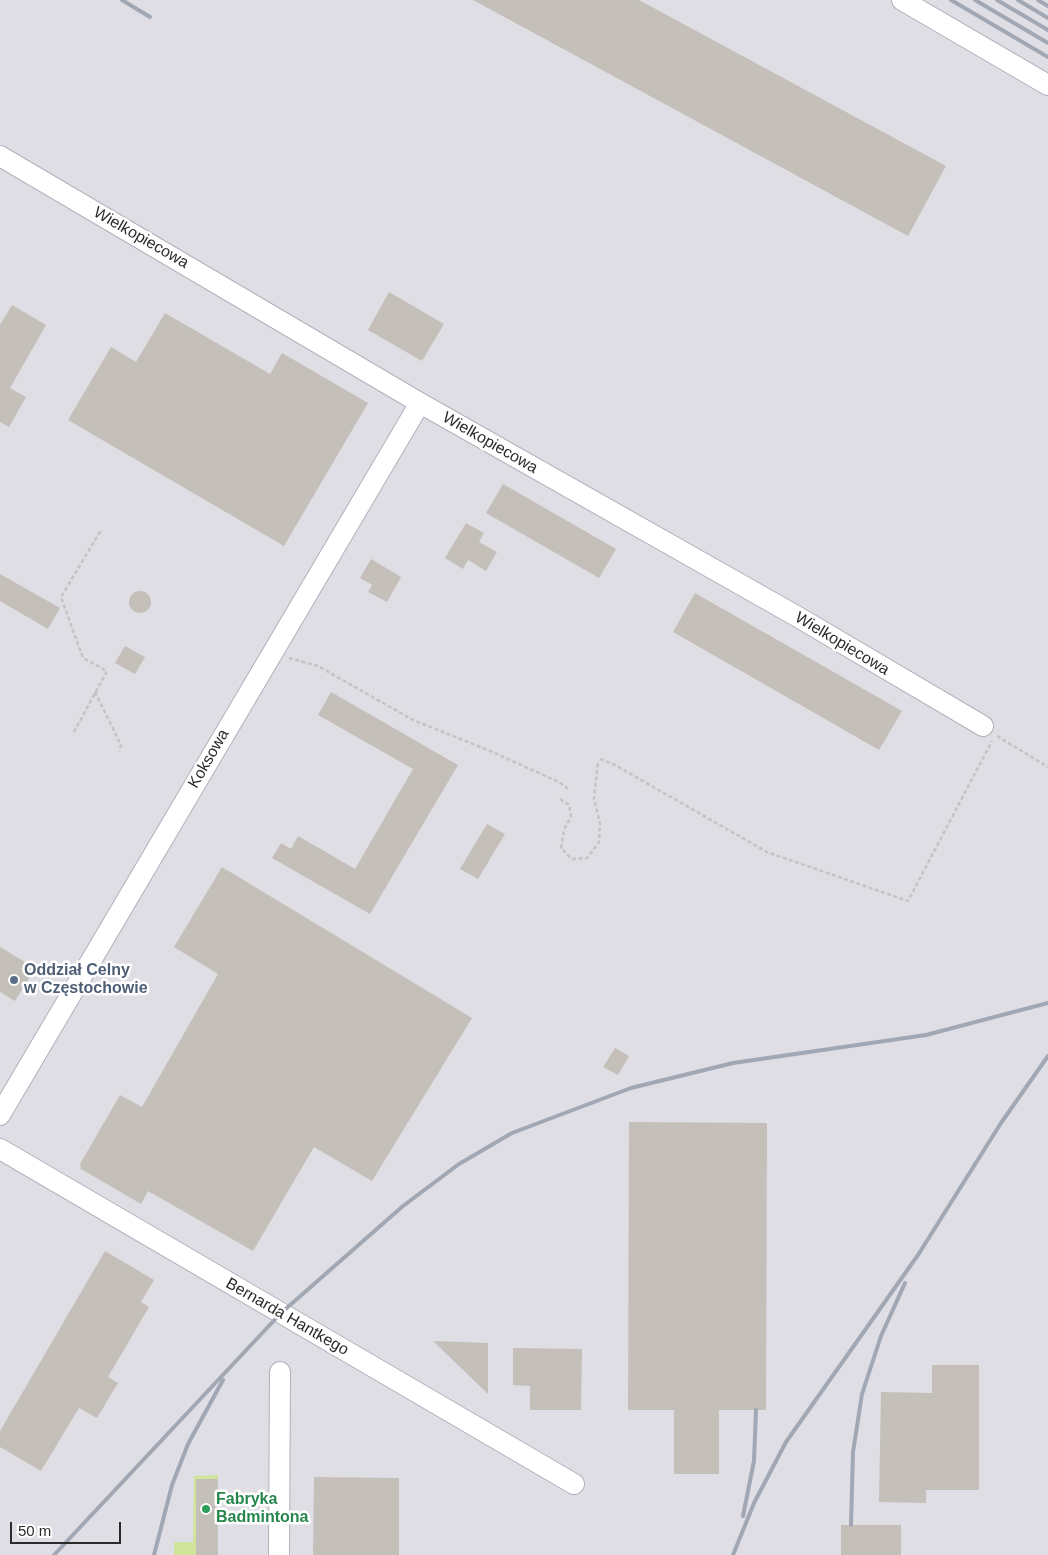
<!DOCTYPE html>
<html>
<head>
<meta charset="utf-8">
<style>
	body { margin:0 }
	#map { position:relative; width:1048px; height:1555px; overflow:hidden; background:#ebe4de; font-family:Arial,sans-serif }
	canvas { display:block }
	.scale { position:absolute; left:10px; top:1522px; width:111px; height:22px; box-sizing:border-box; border:2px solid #2b2b2b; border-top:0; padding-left:6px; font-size:15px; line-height:18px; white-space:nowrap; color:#2b2b2b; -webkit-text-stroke:4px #fff; paint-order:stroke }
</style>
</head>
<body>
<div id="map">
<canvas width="1048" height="1555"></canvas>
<div class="scale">50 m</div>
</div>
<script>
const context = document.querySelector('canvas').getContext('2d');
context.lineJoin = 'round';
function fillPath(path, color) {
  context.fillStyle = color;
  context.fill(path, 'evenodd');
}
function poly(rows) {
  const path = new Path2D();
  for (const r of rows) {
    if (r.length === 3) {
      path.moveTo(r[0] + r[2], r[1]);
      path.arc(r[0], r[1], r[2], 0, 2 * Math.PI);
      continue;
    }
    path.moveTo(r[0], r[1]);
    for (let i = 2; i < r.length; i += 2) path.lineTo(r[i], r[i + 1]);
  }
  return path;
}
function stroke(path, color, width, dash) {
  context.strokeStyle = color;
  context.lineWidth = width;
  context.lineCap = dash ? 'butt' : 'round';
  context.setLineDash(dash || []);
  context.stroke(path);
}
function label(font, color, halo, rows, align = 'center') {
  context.font = font + ' Arial,sans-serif';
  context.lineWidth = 5;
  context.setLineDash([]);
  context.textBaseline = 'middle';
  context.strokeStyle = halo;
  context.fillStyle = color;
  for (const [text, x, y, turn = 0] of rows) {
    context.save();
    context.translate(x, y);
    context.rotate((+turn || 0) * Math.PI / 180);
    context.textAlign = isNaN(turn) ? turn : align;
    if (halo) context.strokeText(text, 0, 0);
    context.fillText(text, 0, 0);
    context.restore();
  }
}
fillPath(poly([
	[0,0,1048,0,1048,1555,0,1555]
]), '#dfdee5');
fillPath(poly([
	[218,1475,218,1555,174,1555,174,1542,193,1542,194,1476]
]), '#d1e49b');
fillPath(poly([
	[473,0,639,0,946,166,908,236],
	[389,292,444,324,422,361,368,330],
	[12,305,46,325,10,388,26,397,9,427,0,422,0,325],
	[165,313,270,374,282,353,368,403,284,546,68,420,111,347,136,362],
	[503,484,616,549,599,578,486,513],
	[466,523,484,533,479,542,497,552,486,571,468,560,463,569,445,558],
	[371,559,401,577,387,602,368,592,372,585,360,578],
	[0,574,60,608,48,629,0,601],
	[140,602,11],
	[695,593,902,711,879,750,673,632],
	[125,646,145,657,135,674,115,663],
	[331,692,458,765,370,914,272,858,281,843,291,849,298,836,355,869,413,769,318,715],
	[487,824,505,834,478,879,460,869],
	[222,867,472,1018,372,1181,314,1147,253,1251,148,1191,141,1204,81,1169,80,1164,120,1095,142,1107,218,974,174,947],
	[0,947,35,968,15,1001,0,992],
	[615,1048,629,1056,618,1075,603,1067],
	[629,1122,767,1123,766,1410,719,1410,719,1474,674,1474,674,1410,628,1410],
	[105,1251,154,1280,141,1302,149,1307,108,1377,118,1383,97,1418,79,1408,41,1471,0,1447,0,1431],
	[433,1341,488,1343,488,1394],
	[513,1348,582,1349,581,1410,530,1410,530,1386,513,1385],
	[932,1365,979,1365,979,1490,926,1490,926,1503,879,1502,881,1392,932,1393],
	[314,1477,399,1478,399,1555,313,1555],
	[196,1479,218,1479,218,1555,196,1555],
	[841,1525,901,1525,901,1555,841,1555]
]), '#c4bfb9');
const minor = poly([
	[902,0,1048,85],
	[0,156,420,403,798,617,983,726],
	[0,1115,420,403],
	[0,1149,574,1484],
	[279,1555,280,1372]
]);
stroke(minor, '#aeb2ba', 22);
stroke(poly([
	[289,658,318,666,413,720,488,750,559,782,568,789],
	[95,692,121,745,119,751],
	[74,732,107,671,83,658,61,597,101,530],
	[997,736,1048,767],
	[600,759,615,765,767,852,908,901,992,741],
	[560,799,569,805,571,816,564,830,561,848,572,859,587,858,599,842,600,823,594,799,598,762]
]), '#c4c4c4', 2.5, [4, 2.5]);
stroke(minor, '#fff', 20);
stroke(poly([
	[122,0,150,17],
	[951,0,1048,57],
	[975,0,1048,43],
	[997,0,1048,30],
	[1018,0,1048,18],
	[1038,0,1048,6],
	[743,1516,754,1461,756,1410],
	[851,1525,853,1452,862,1394,881,1336,905,1283],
	[54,1555,281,1313,403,1206,459,1164,512,1133,631,1088,733,1063,926,1035,1048,1003],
	[154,1555,172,1485,188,1444,223,1380],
	[733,1555,754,1503,786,1442,918,1255,1001,1123,1048,1056]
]), '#a1a7b3', 4);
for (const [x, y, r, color] of [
	[14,980,5,"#5c6f8a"],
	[206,1509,5,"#2e9e5b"]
]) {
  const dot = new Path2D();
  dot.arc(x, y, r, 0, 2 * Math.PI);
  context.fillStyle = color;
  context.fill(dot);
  stroke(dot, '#fff', 2);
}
label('16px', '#2b2b2b', '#fff', [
	["Wielkopiecowa",141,238,30],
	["Wielkopiecowa",490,443,30],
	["Wielkopiecowa",842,644,31],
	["Koksowa",209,759,-60],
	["Bernarda Hantkego",287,1317,30]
]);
label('bold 16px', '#4e5e75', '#fff', [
	["Oddział Celny",24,971],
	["w Częstochowie",24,989]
], 'left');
label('bold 16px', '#27864d', '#fff', [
	["Fabryka",216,1500],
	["Badmintona",216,1518]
], 'left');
</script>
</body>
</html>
